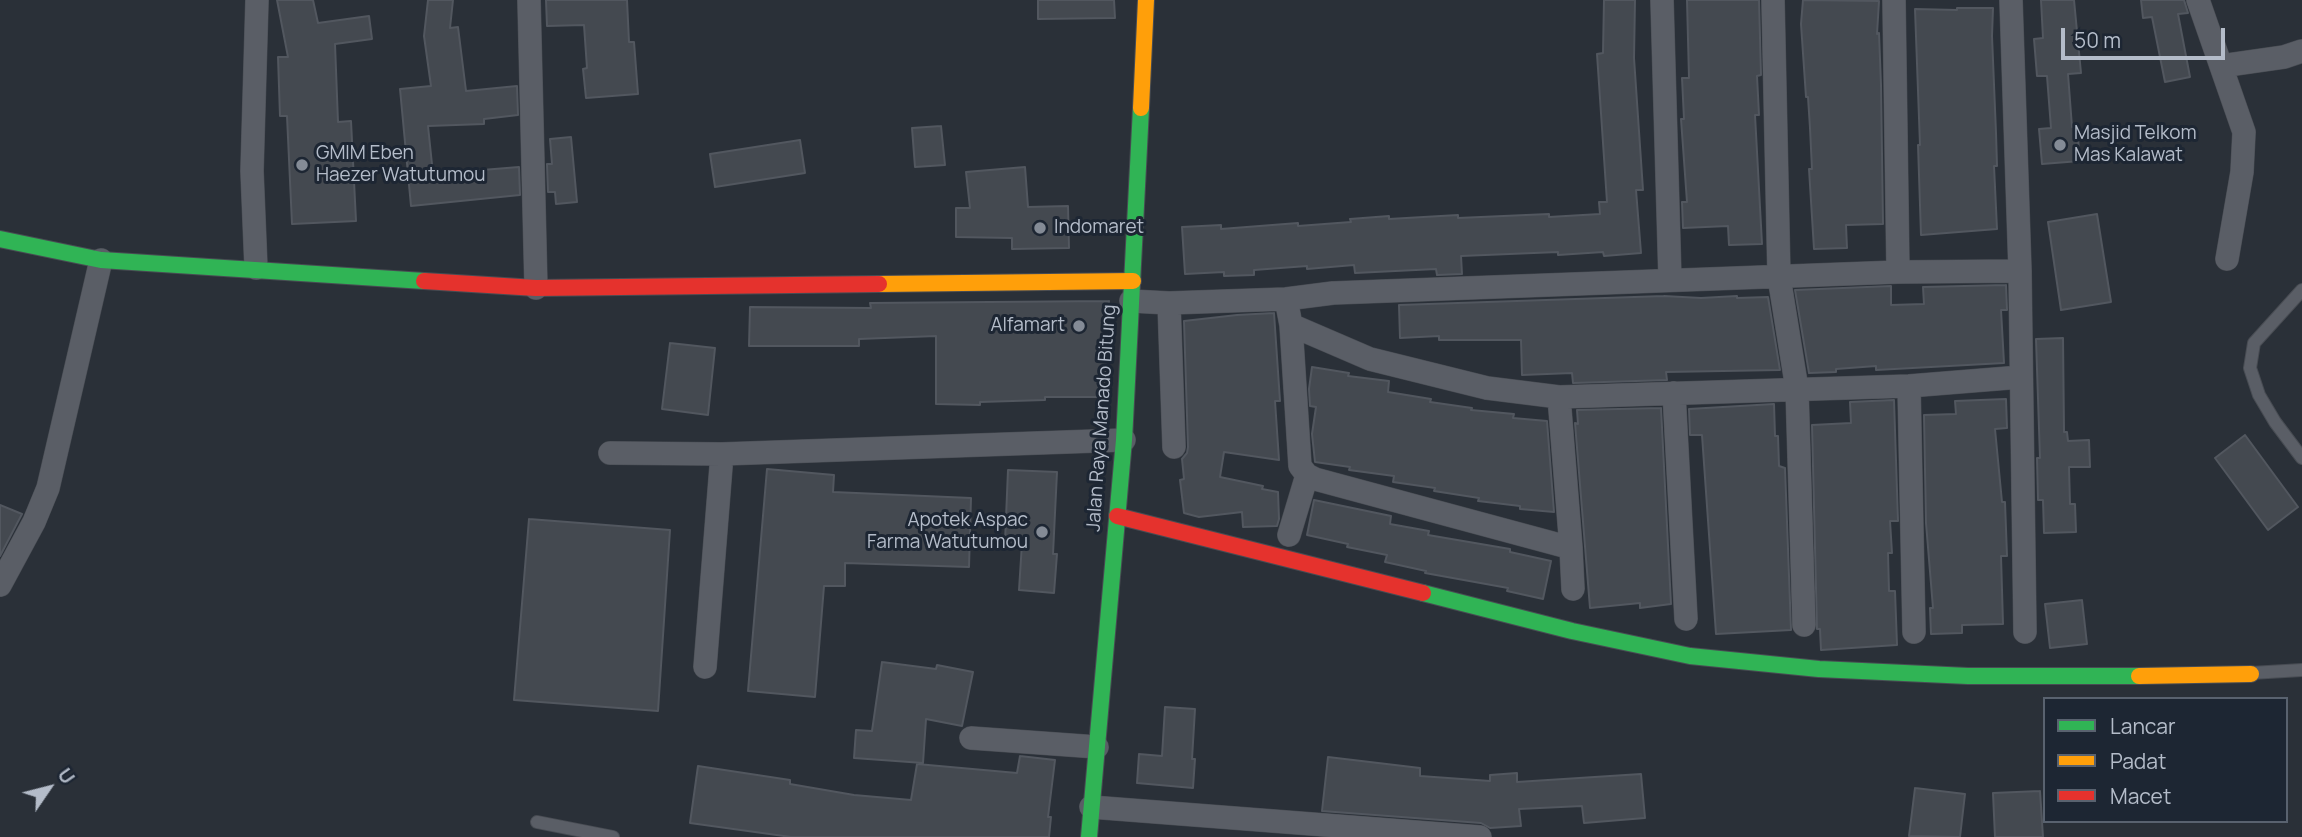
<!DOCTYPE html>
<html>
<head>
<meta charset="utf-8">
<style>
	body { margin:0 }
	#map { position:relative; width:2302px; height:837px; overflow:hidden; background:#2a3038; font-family:Manrope,sans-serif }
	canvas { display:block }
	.legend { position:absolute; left:2043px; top:697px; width:245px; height:126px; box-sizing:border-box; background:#1d2633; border:2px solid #59626f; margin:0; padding:9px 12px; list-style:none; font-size:21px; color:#b4bcc9 }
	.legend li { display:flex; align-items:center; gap:14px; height:35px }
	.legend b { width:35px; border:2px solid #59626f }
	.north { position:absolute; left:14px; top:753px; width:70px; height:70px; -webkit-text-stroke:5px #1d2633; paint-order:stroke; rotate:55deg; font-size:19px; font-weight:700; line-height:28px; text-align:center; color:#b4bcc9 }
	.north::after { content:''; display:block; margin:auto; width:24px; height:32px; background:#b4bcc9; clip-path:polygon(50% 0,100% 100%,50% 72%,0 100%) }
	.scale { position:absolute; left:2061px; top:28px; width:164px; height:32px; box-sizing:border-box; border:4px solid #b4bcc9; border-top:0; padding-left:9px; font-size:21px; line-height:24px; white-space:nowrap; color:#b4bcc9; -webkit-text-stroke:5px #1d2633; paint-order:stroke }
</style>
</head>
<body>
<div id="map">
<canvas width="2302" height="837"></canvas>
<ul class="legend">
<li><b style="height:9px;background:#30b455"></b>Lancar</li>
<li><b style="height:9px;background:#ff9f0a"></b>Padat</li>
<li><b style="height:9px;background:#e5322d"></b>Macet</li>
</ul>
<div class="north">U</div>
<div class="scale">50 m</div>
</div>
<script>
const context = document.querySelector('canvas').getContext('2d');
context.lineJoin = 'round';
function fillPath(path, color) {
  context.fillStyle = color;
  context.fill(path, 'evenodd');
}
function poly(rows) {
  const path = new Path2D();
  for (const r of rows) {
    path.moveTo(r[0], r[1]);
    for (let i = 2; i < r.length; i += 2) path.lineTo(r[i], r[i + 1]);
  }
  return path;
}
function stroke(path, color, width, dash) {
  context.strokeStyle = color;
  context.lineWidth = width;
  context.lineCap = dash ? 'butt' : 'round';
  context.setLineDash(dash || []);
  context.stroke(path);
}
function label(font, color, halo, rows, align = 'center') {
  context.font = font + ' Manrope,sans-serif';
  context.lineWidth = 6;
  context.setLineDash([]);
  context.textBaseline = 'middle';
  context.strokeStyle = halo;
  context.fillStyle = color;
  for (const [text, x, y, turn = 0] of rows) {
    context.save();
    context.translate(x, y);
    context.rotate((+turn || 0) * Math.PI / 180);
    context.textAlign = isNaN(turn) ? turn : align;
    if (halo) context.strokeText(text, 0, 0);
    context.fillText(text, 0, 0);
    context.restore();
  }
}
const building = poly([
	[277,0,313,0,318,23,369,16,372,39,335,44,338,122,351,121,356,221,292,224,287,116,280,116,278,57,288,57,277,0],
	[428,0,453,0,450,28,458,27,466,91,517,86,518,115,484,119,484,124,428,126,433,174,519,167,520,195,411,206,400,89,431,86,424,36,428,0],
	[546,0,627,0,629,42,634,42,638,94,586,98,583,69,587,68,584,25,547,26,546,0],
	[1038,0,1114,0,1115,18,1038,19,1038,0],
	[1604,0,1635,0,1634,58,1643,190,1636,190,1641,253,1604,256,1603,252,1558,255,1558,252,1461,256,1462,274,1437,275,1436,269,1355,273,1354,265,1307,269,1307,266,1254,270,1254,275,1224,276,1224,272,1185,274,1182,227,1221,225,1221,229,1298,223,1298,226,1351,222,1350,219,1389,216,1389,219,1458,215,1458,218,1549,214,1549,217,1600,214,1599,202,1607,202,1597,54,1603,53,1604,0],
	[1687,0,1759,0,1761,75,1757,76,1759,115,1755,115,1762,244,1729,245,1728,226,1683,228,1682,202,1687,202,1681,119,1684,119,1682,78,1689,78,1687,0],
	[1803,0,1879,1,1877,34,1879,33,1881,85,1883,224,1846,225,1847,248,1814,249,1809,169,1812,169,1810,128,1808,97,1806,97,1801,24,1803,0],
	[2041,0,2074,0,2081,73,2068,74,2072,127,2077,127,2080,161,2042,164,2039,129,2051,128,2047,76,2037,76,2034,39,2043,38,2041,0],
	[2141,0,2184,0,2188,13,2178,14,2190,77,2165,82,2152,17,2143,18,2141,0],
	[1957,8,1993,8,1992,36,1996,133,1997,166,1994,166,1997,229,1921,235,1918,145,1920,145,1915,9,1957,10,1957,8],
	[941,126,945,165,915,167,912,128,941,126],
	[571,137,577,202,556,204,555,192,548,192,547,164,552,164,550,139,571,137],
	[800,140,805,173,715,187,710,154,800,140],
	[1025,167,1028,207,1068,206,1069,248,1012,249,1012,238,956,237,956,208,970,208,966,172,1025,167],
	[2097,214,2111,302,2061,310,2048,222,2097,214],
	[2006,285,2007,310,2001,310,2004,363,1876,370,1876,366,1836,369,1836,372,1809,373,1795,290,1891,286,1891,305,1924,304,1923,287,2006,285],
	[1664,296,1701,298,1737,296,1737,298,1768,297,1780,370,1666,372,1667,380,1573,383,1572,373,1522,375,1521,340,1439,340,1439,336,1400,338,1399,305,1664,296],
	[1109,301,1104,397,1045,397,1045,400,980,402,980,405,936,404,936,336,859,339,859,346,749,346,750,307,871,308,870,303,1109,301],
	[1274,313,1280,401,1275,401,1279,460,1224,452,1220,477,1263,486,1262,489,1278,492,1279,519,1277,526,1243,527,1242,512,1199,517,1184,513,1180,480,1184,479,1182,459,1187,453,1188,447,1184,321,1237,315,1274,313],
	[2063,338,2064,432,2067,432,2068,441,2089,440,2090,467,2069,467,2070,504,2075,504,2076,532,2044,533,2043,500,2038,500,2037,458,2040,458,2036,339,2063,338],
	[670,343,715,348,708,415,662,409,670,343],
	[1312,367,1349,373,1348,376,1389,381,1388,392,1431,399,1430,402,1472,408,1471,410,1514,414,1513,418,1547,421,1554,512,1520,509,1520,506,1478,501,1479,498,1434,491,1435,488,1393,482,1394,476,1349,470,1350,467,1315,462,1312,434,1316,407,1310,406,1309,389,1312,367],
	[2006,399,2007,428,1995,429,2002,502,2005,502,2007,556,2001,556,2003,624,1962,625,1962,633,1931,634,1930,608,1933,608,1926,523,1924,415,1956,414,1955,401,2006,399],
	[1894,400,1898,521,1890,521,1892,553,1888,553,1889,591,1895,591,1897,645,1821,650,1820,629,1817,629,1812,425,1851,423,1850,402,1894,400],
	[1774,404,1775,436,1778,436,1779,466,1785,468,1791,630,1716,634,1702,435,1690,435,1689,409,1774,404],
	[1661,408,1671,604,1640,608,1640,603,1590,608,1575,423,1578,424,1577,410,1661,408],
	[2245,435,2298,507,2268,530,2215,458,2245,435],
	[767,469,834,475,833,492,971,498,969,567,845,563,845,586,824,586,815,697,748,691,767,469],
	[1008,470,1057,472,1053,554,1057,554,1054,593,1019,590,1022,543,1005,542,1008,470],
	[1314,500,1391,516,1390,524,1429,531,1428,535,1510,549,1510,552,1551,561,1543,599,1507,591,1508,588,1425,573,1426,571,1385,562,1387,555,1347,547,1348,544,1307,535,1314,500],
	[0,505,22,514,0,556,0,505],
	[529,519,670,530,658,711,514,700,529,519],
	[2082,600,2087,644,2050,648,2045,604,2082,600],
	[882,662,936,669,937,665,973,672,962,726,926,719,923,763,854,758,856,730,872,731,882,662],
	[1165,707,1195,709,1192,759,1195,759,1193,788,1137,783,1139,754,1162,756,1165,707],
	[1020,756,1055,760,1048,817,1051,817,1049,837,791,837,690,823,698,766,790,780,790,784,854,795,911,800,917,764,1017,773,1020,756],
	[1328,757,1420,768,1420,776,1490,781,1490,775,1517,773,1517,782,1641,774,1645,818,1584,823,1582,806,1519,809,1521,826,1490,828,1481,823,1322,811,1328,757],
	[1915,788,1965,794,1960,837,1909,836,1915,788],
	[2040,791,2043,837,1995,837,1993,793,2040,791]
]);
fillPath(building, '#444950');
stroke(building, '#52575f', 2);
const lane = poly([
	[2302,290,2254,343,2250,368,2259,395,2275,422,2302,458],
	[2251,673,2302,670],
	[537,822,613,837]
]);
const street = poly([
	[529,0,536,288],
	[1662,0,1670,280],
	[1773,0,1779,277,1797,389,1804,625],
	[1894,0,1898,272],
	[2011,0,2020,271,2025,632],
	[2198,0,2244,132,2242,172,2227,259],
	[2221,66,2284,57,2302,51],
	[256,268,252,171,257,0],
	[1286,299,1291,325,1370,359,1487,388,1559,397,1909,386,2021,377],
	[1131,301,1169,303,1286,299,1333,293,1898,272,2020,271],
	[1169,303,1174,447],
	[1291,325,1300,466,1307,475,1315,479,1571,548,1559,397],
	[1909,386,1914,632],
	[1674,393,1686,619],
	[610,453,722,454,1124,440],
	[1289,535,1307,475],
	[1571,548,1573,589],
	[0,585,34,522,48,488,101,260],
	[705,667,722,454],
	[971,738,1097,747],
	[1091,807,1480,837]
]);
const fast = poly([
	[0,239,101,260,424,281],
	[1423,593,1572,631,1690,656,1819,669,1968,676,2139,676],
	[1089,837,1124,440,1141,108]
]);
const slow = poly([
	[1141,108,1146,0],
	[879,284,1133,281],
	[2139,676,2251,674]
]);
const jam = poly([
	[424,281,536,288,879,284],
	[1117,516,1423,593]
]);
stroke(lane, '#484c53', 14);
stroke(street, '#484c53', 24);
stroke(fast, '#484c53', 18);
stroke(slow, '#484c53', 18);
stroke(jam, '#484c53', 18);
stroke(lane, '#5a5e66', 12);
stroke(street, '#5a5e66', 23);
stroke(fast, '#30b455', 16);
stroke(slow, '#ff9f0a', 16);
stroke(jam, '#e5322d', 16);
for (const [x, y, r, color] of [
	[2060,145,7,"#848b96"],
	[302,165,7,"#848b96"],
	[1040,228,7,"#848b96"],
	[1079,326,7,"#848b96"],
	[1042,532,7,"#848b96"]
]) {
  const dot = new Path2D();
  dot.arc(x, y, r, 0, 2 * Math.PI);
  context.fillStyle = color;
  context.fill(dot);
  stroke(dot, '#1d2633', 2.5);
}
label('19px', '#b4bcc9', '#1d2633', [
	["Masjid Telkom",2074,134],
	["Mas Kalawat",2074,156],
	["GMIM Eben",316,154],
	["Haezer Watutumou",316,176],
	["Indomaret",1054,228],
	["Alfamart",1065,326,"right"],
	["Apotek Aspac",1028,521,"right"],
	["Farma Watutumou",1028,543,"right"]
], 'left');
label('19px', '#b4bcc9', '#1d2633', [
	["Jalan Raya Manado Bitung",1102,418,-86]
]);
</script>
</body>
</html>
